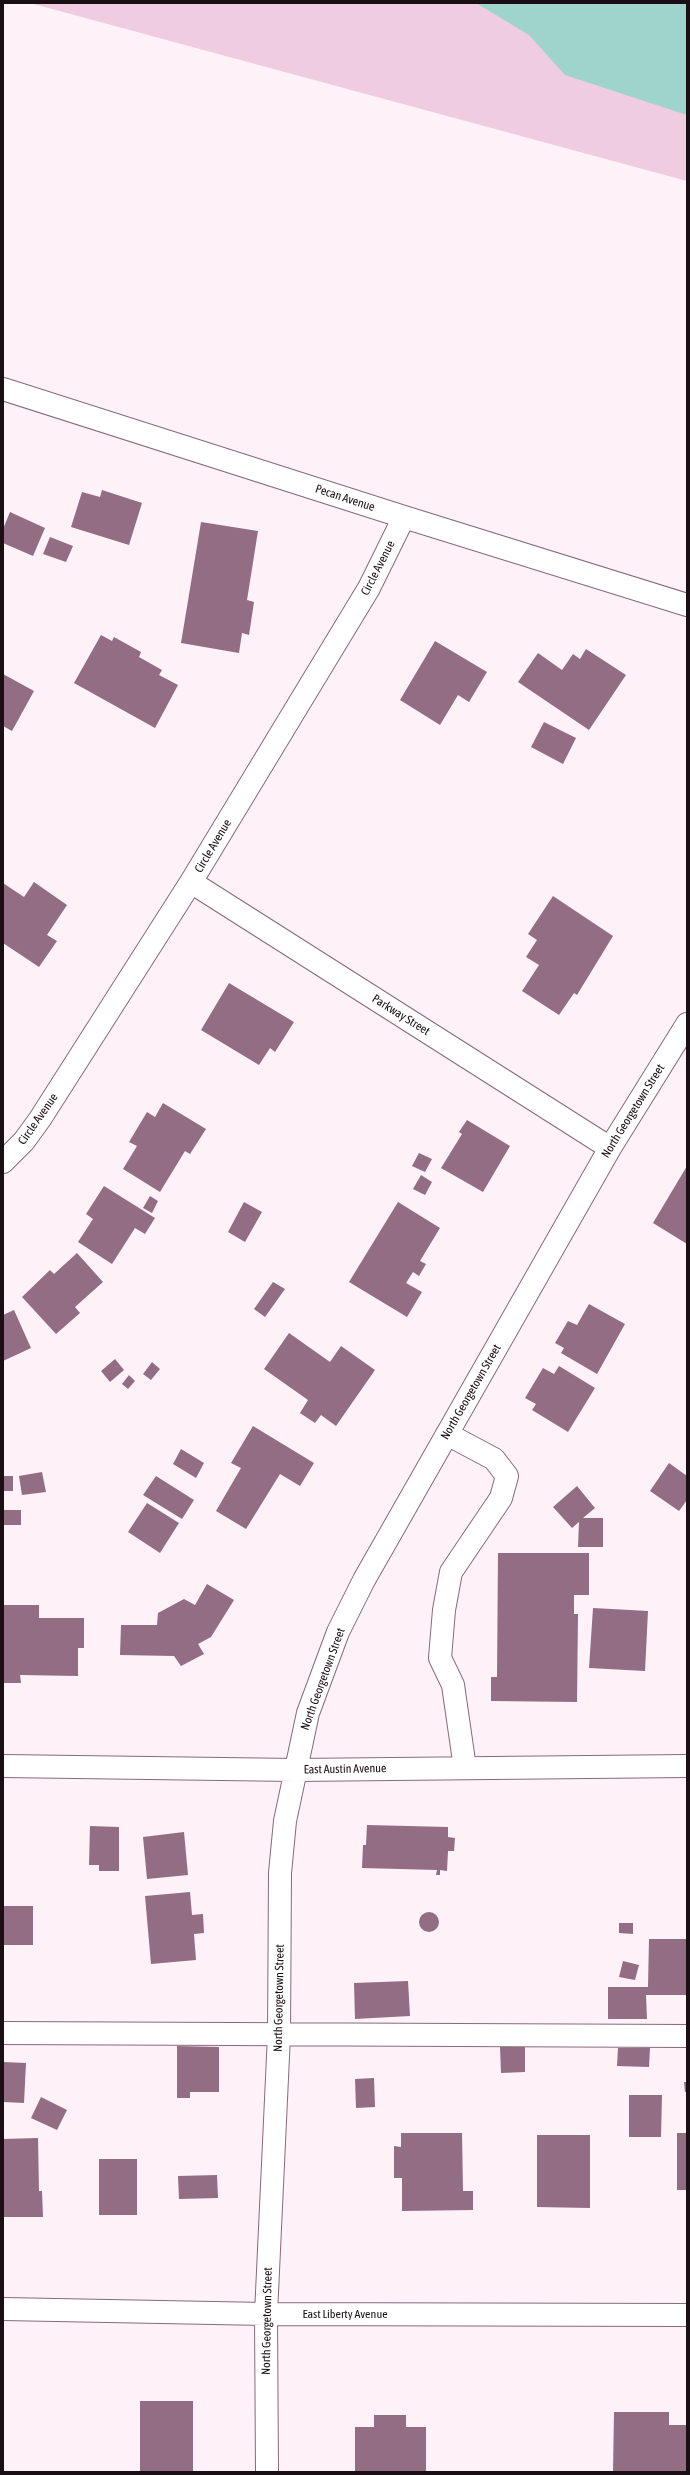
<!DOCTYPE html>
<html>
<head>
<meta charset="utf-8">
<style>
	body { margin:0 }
	#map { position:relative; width:690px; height:2475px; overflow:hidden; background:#fef1f8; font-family:"Asap Condensed",sans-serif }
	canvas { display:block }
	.frame { position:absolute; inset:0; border:4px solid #1a0f15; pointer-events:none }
</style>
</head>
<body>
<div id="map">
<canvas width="690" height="2475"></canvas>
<div class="frame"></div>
</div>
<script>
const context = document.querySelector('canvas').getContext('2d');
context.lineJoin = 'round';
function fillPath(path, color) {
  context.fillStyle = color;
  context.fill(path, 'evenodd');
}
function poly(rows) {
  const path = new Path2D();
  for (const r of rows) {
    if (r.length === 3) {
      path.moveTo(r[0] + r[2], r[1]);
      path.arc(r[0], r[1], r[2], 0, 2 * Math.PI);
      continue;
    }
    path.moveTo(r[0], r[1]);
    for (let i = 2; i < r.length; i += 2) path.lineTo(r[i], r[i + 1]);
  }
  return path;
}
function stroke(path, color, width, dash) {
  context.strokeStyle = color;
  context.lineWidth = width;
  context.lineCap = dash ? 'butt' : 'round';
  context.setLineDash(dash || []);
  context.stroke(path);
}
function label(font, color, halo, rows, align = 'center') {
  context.font = font + ' "Asap Condensed",sans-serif';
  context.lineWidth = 3;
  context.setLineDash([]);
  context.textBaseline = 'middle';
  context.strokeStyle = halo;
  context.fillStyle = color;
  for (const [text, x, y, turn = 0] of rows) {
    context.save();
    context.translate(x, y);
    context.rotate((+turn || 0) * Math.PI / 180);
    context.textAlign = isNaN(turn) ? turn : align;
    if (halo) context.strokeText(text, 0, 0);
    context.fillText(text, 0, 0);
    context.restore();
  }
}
fillPath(poly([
	[30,3,687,3,687,181]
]), '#efcce0');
fillPath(poly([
	[476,3,687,3,687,115,565,75,529,35]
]), '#9fd4cc');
fillPath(poly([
	[102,490,142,503,129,545,71,527,82,492,100,497],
	[10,512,45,528,33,556,3,543,3,529],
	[201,522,258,531,247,600,254,602,249,635,242,633,239,653,181,643],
	[50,537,73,546,66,562,43,554],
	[101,635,112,641,114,637,141,652,139,657,162,670,159,675,178,685,155,728,74,683],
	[435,641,487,672,469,702,458,695,440,725,400,700],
	[586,649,626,675,589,730,518,682,538,653,562,670,573,654,580,659],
	[3,674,34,691,12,731,3,726],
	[544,722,576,738,563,764,531,747],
	[34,882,67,905,47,935,57,941,39,967,3,943,3,883,24,897],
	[553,896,613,936,577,995,574,993,559,1015,522,991,539,965,526,957,537,940,528,934],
	[229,983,294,1022,275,1052,270,1048,259,1065,201,1030],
	[163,1103,206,1129,190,1154,185,1151,160,1192,123,1169,137,1146,129,1142,147,1112,155,1117],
	[467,1120,510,1146,483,1192,441,1168,462,1134,459,1132],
	[419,1153,432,1159,425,1172,412,1166],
	[687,1166,687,1244,653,1223],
	[421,1175,432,1182,425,1195,413,1189],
	[104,1186,155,1218,145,1234,135,1228,112,1264,78,1242,93,1219,86,1214],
	[150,1196,158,1201,152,1213,143,1208],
	[244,1202,262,1212,245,1242,228,1232],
	[398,1202,440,1228,420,1261,426,1264,419,1276,413,1272,406,1283,422,1292,407,1317,349,1282],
	[77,1253,103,1282,75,1307,80,1313,56,1334,22,1297,50,1270,54,1274],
	[273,1282,285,1289,265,1317,254,1309],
	[589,1304,625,1324,597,1374,561,1353,564,1348,555,1343,568,1321,577,1325],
	[14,1310,31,1348,3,1361,3,1315],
	[289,1333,330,1362,341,1346,375,1370,336,1426,321,1415,315,1423,300,1413,308,1400,264,1369],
	[115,1359,124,1370,110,1382,101,1371],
	[152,1362,160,1369,151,1380,143,1374],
	[559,1366,595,1388,568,1432,532,1410,536,1404,525,1398,543,1368,554,1374],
	[129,1375,135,1381,128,1389,122,1384],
	[253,1426,314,1463,300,1486,280,1474,246,1529,216,1511,241,1468,231,1463],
	[181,1449,204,1463,196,1478,173,1464],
	[669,1463,687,1476,687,1500,679,1511,650,1491],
	[42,1472,46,1492,22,1495,19,1476],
	[3,1476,13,1476,13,1491,3,1491],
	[156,1476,194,1500,182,1519,143,1495],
	[577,1486,595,1508,583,1518,603,1518,603,1547,578,1547,579,1522,572,1528,553,1507],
	[147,1503,179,1523,160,1553,128,1532],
	[3,1510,21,1510,21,1525,3,1525],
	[498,1553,589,1553,589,1595,574,1595,574,1614,578,1614,577,1702,491,1701,491,1677,497,1677],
	[207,1584,234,1600,211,1637,198,1644,204,1654,181,1666,174,1656,120,1655,121,1625,157,1625,158,1613,184,1599,195,1605],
	[3,1605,39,1605,39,1618,84,1618,84,1648,78,1648,78,1676,20,1675,21,1683,3,1683],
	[593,1608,648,1611,645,1671,589,1668],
	[367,1825,448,1827,448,1837,455,1838,454,1851,448,1851,447,1871,440,1870,440,1875,436,1875,437,1870,362,1868,363,1845,366,1845],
	[90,1826,119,1827,119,1871,99,1871,99,1865,89,1865],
	[184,1832,188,1875,147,1879,143,1837],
	[190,1892,192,1915,203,1914,204,1933,194,1934,196,1960,151,1964,145,1896],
	[3,1906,33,1906,33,1945,3,1945],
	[429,1922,10],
	[619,1923,633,1923,633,1934,619,1933],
	[649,1939,687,1939,687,1995,646,1995,647,2019,608,2019,608,1987,648,1987],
	[623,1961,639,1965,635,1980,619,1977],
	[408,1981,410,2016,355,2019,354,1983],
	[177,2046,219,2047,219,2092,190,2092,190,2098,177,2098],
	[525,2046,525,2072,501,2073,500,2047],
	[618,2048,650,2048,649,2067,617,2066],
	[3,2062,26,2063,24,2103,3,2102],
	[374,2078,375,2107,356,2108,355,2079],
	[684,2082,687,2082,687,2092,685,2092],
	[629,2095,662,2095,661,2137,629,2137],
	[41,2097,67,2110,57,2130,31,2118],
	[401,2133,462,2133,463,2191,473,2191,473,2210,402,2211,402,2178,394,2178,394,2146,401,2147],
	[677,2133,687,2133,687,2190,677,2190],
	[537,2135,590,2135,590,2208,537,2207],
	[38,2138,39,2191,42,2191,43,2217,3,2217,3,2139],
	[99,2159,137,2159,137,2215,99,2215],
	[217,2175,218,2198,179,2199,178,2176],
	[140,2401,193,2401,193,2472,140,2472],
	[614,2412,669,2412,669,2425,687,2425,687,2472,613,2472],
	[374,2415,406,2415,406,2427,426,2427,426,2472,355,2472,355,2427,374,2427]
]), '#926d83');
const minor = poly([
	[3,389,404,517,687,605],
	[191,882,610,1148],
	[3,1162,24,1141,40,1119,191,882,369,588,404,517],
	[447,1434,494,1459,507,1476,501,1498,451,1572,444,1610,440,1658,453,1685,465,1768],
	[3,1766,295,1770,687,1766],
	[3,2033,687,2036],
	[3,2309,266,2314,687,2315],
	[267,2472,266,2314,279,2035,280,1873,285,1821,308,1713,338,1632,364,1580,610,1148,687,1024]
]);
stroke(minor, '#876a7b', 24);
stroke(minor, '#fff', 22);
label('12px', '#1a0f15', '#fff', [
	["Pecan Avenue",345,498,18],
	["Circle Avenue",378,568,-63],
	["Circle Avenue",213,846,-59],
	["Parkway Street",401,1015,32],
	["North Georgetown Street",633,1111,-58],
	["Circle Avenue",38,1119,-55],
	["North Georgetown Street",471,1392,-60],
	["North Georgetown Street",323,1679,-70],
	["East Austin Avenue",345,1769,-1],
	["North Georgetown Street",279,1998,-89],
	["East Liberty Avenue",345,2314],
	["North Georgetown Street",267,2321,-89]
]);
</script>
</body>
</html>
